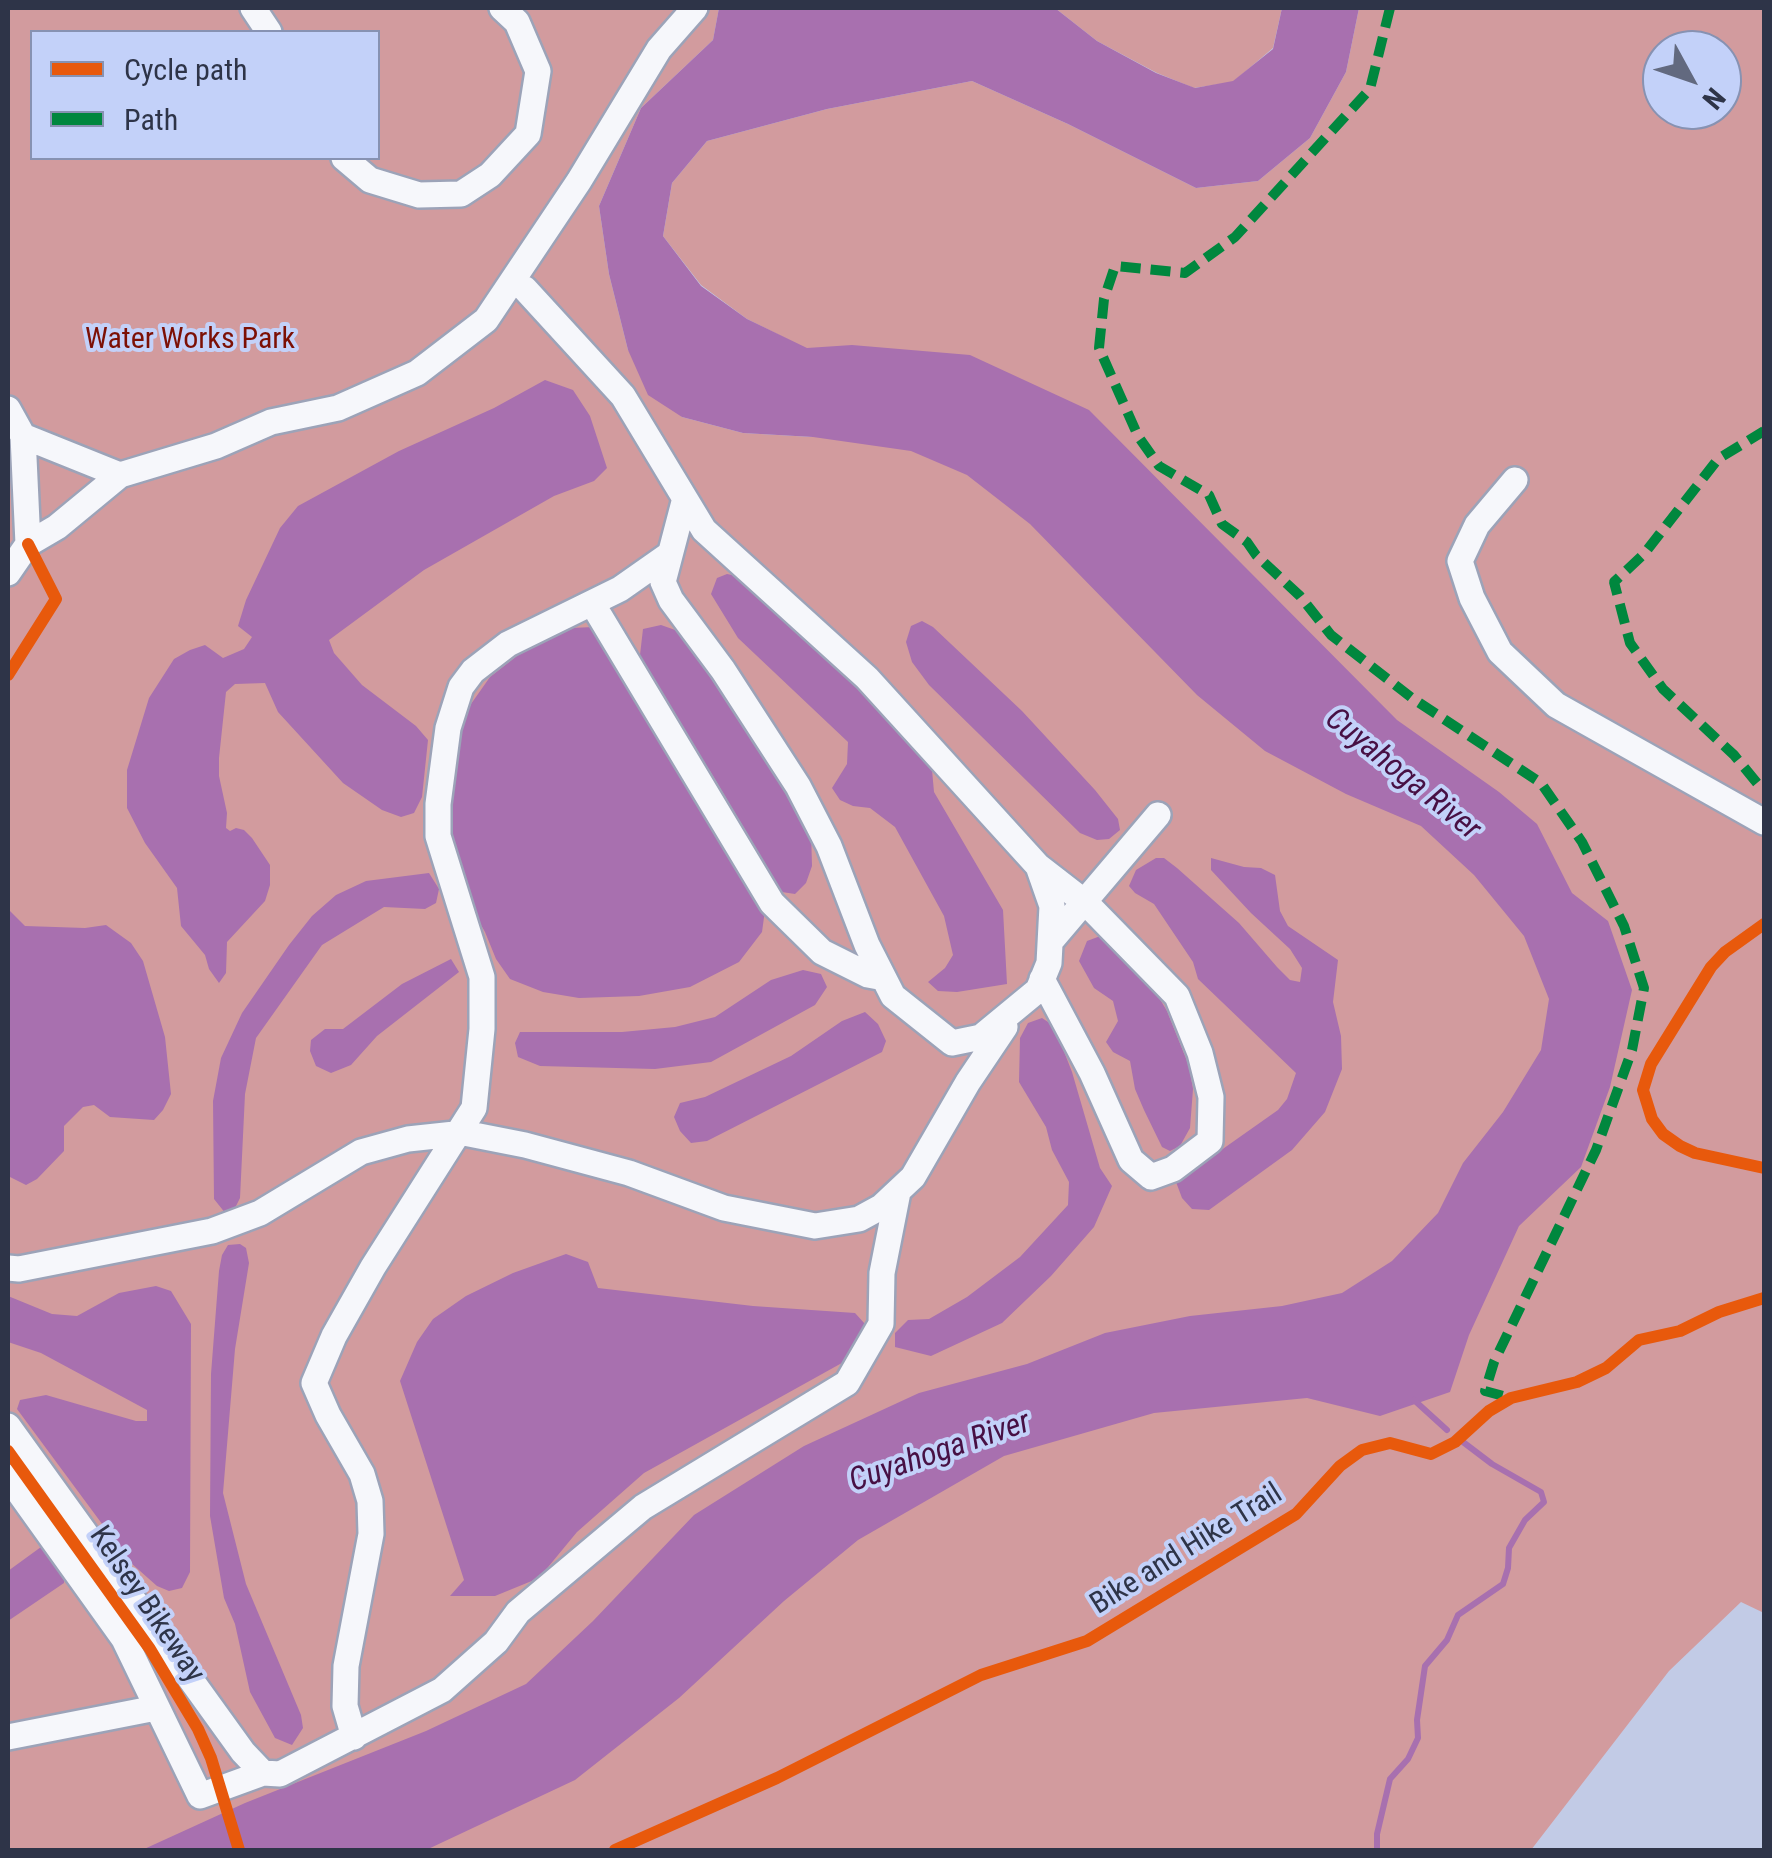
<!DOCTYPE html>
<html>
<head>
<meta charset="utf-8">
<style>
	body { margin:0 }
	#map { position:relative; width:1772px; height:1858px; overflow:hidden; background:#c2cbe6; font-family:"Roboto Condensed",sans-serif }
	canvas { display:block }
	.frame { position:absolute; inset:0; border:10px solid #2e3448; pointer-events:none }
	.legend { position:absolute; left:30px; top:30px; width:350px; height:130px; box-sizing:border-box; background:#c3d1f9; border:2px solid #8792b2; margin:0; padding:12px 18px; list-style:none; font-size:30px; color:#2e3448 }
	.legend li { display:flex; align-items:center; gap:20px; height:50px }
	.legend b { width:50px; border:2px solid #8792b2 }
	.north { position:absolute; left:1642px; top:30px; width:100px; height:100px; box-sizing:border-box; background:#c3d1f9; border:2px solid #8792b2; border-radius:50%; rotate:130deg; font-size:28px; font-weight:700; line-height:40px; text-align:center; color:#2e3448 }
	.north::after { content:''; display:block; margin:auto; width:35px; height:45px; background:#62697f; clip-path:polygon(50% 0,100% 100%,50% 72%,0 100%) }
</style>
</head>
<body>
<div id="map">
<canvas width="1772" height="1858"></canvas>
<div class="frame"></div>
<ul class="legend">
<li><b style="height:12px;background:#e8590c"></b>Cycle path</li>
<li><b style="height:12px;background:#00873e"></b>Path</li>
</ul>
<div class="north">N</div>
</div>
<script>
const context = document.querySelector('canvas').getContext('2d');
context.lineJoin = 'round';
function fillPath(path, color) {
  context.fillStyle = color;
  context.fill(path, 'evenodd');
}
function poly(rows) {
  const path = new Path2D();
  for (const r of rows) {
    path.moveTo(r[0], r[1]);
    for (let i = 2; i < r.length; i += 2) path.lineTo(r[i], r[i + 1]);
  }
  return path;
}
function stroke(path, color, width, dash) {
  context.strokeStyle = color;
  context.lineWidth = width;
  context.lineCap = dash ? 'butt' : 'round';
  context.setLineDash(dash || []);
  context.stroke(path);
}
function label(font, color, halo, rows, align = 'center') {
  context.font = font + ' "Roboto Condensed",sans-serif';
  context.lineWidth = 8;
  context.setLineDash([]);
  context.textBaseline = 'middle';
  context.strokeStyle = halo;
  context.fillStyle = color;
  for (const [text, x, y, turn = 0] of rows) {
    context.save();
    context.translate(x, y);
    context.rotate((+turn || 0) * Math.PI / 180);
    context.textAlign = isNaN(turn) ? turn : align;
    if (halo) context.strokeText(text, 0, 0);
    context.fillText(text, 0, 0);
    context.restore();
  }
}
fillPath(poly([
	[8,8,719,8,713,40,641,108,599,206,609,274,628,350,682,417,743,433,812,437,807,349,747,319,701,285,663,236,672,183,707,141,827,109,972,81,1068,124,1196,188,1258,181,1310,138,1346,72,1359,8,1764,8,1764,1613,1741,1602,1669,1671,1531,1850,8,1850],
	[32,32,378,32,378,158,32,158],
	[1662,50,1722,50,1722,110,1662,110],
	[1055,8,1282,8,1273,48,1233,82,1194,88,1157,73,1097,41]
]), '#d29b9e');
fillPath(poly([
	[719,8,1055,8,1097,41,1156,73,1195,88,1233,81,1273,49,1282,8,1359,8,1346,72,1310,138,1258,181,1196,188,1068,124,972,81,827,109,707,141,672,183,663,236,701,286,747,319,807,348,852,345,970,355,1089,410,1397,720,1499,792,1537,824,1572,893,1608,921,1632,990,1610,1087,1581,1167,1519,1226,1469,1335,1450,1392,1380,1416,1307,1398,1154,1413,1004,1456,858,1540,784,1601,679,1698,575,1780,426,1850,142,1850,245,1803,426,1731,526,1684,593,1621,694,1515,804,1446,919,1393,1027,1364,1105,1333,1190,1316,1282,1306,1342,1293,1392,1261,1438,1213,1463,1163,1503,1112,1541,1050,1549,999,1524,936,1474,875,1421,826,1346,794,1265,751,1197,695,1030,524,967,475,911,451,813,437,743,433,682,417,648,395,628,350,609,274,599,206,641,108,713,40],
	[545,380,573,390,590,416,607,468,594,481,554,496,424,570,329,640,334,653,362,685,416,726,428,740,422,797,414,813,401,817,382,810,343,783,278,712,265,683,235,684,226,692,219,758,219,776,227,813,226,828,230,831,236,828,244,830,252,838,270,865,270,885,265,901,227,942,226,973,219,983,209,969,205,955,181,926,177,888,145,843,127,808,127,770,149,698,174,659,190,650,205,645,223,658,244,649,252,637,238,626,246,600,280,528,298,506,399,451,494,408],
	[727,574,737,576,801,631,893,724,932,770,934,792,1003,910,1007,984,957,992,938,991,928,982,945,968,953,955,944,916,895,827,870,808,853,806,840,800,832,788,847,764,848,742,738,638,711,594,717,578],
	[922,621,933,627,1022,711,1095,790,1118,819,1120,830,1109,839,1097,840,1080,833,929,685,912,662,906,642,911,626],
	[661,625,678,631,687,642,811,830,812,866,806,883,795,894,782,892,710,771,676,724,647,671,640,655,643,629],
	[594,627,765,910,762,932,739,962,690,987,639,996,579,998,543,992,510,979,496,959,485,932,469,904,452,840,452,806,457,738,471,704,490,677,532,644,571,628],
	[1156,858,1164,858,1177,868,1239,923,1277,967,1290,980,1300,982,1302,968,1290,949,1251,913,1211,870,1211,858,1244,867,1261,868,1275,875,1280,911,1288,926,1338,960,1333,1002,1341,1036,1342,1069,1325,1112,1292,1150,1209,1210,1192,1209,1182,1198,1176,1182,1278,1110,1287,1099,1296,1073,1198,979,1193,962,1154,904,1135,893,1129,886,1136,870],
	[429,873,439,889,436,903,425,909,384,907,322,945,256,1038,245,1094,240,1198,234,1210,226,1214,214,1199,213,1101,221,1058,242,1013,289,945,312,916,336,895,366,881],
	[8,909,25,926,85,928,106,925,131,943,143,961,165,1037,171,1094,163,1110,154,1120,110,1117,94,1105,83,1107,64,1126,64,1151,37,1179,26,1185,8,1176],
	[1103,935,1149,981,1167,1011,1189,1066,1193,1089,1190,1128,1180,1146,1170,1151,1162,1147,1144,1110,1135,1089,1130,1061,1113,1052,1106,1042,1118,1021,1113,1001,1094,988,1079,961,1087,941],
	[451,959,459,972,377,1036,351,1065,331,1073,316,1066,310,1051,311,1040,325,1029,343,1029,402,984],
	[803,970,821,974,827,987,815,1005,711,1062,655,1069,540,1066,518,1057,515,1043,520,1032,622,1032,675,1027,715,1017,771,980],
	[865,1012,878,1024,886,1041,882,1052,707,1141,691,1143,680,1131,674,1117,680,1103,705,1097,791,1056,842,1021],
	[1042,1018,1054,1026,1072,1072,1100,1168,1112,1186,1094,1227,1051,1276,1002,1323,931,1356,895,1347,895,1333,908,1320,929,1319,967,1297,1020,1257,1068,1205,1069,1182,1052,1150,1046,1127,1019,1082,1020,1038,1028,1023],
	[240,1244,246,1248,249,1263,235,1349,223,1493,246,1584,301,1715,303,1728,292,1745,275,1738,250,1692,235,1624,224,1598,210,1516,211,1374,219,1271,222,1255,228,1245],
	[566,1254,588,1262,598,1288,753,1306,855,1313,865,1324,868,1337,858,1354,644,1473,577,1532,539,1578,495,1596,450,1596,464,1580,400,1381,417,1342,433,1319,466,1296,513,1273],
	[156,1286,171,1291,191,1324,190,1572,182,1588,169,1591,157,1586,131,1563,17,1409,20,1400,46,1395,136,1421,147,1421,147,1410,41,1353,8,1342,8,1296,52,1314,77,1316,119,1293],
	[41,1547,51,1551,64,1574,64,1583,8,1621,8,1571]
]), '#a870af');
stroke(poly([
	[1414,1400,1447,1430],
	[1377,1850,1377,1834,1390,1779,1408,1759,1418,1738,1417,1720,1425,1666,1447,1640,1458,1615,1503,1584,1508,1568,1509,1548,1525,1520,1544,1502,1541,1492,1492,1464,1463,1442]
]), '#a870af', 6);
const minor = poly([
	[253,8,269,32],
	[344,158,370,180,419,195,461,194,490,175,528,134,538,71,517,22,502,8],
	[525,289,623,396,704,530,867,678,1038,866,1052,906,1049,963,1038,990,981,1037,952,1043,893,996,867,945,829,846,798,786,723,670,671,600,663,582,684,502],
	[8,409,23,436,120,475,216,446,271,422,338,408,417,373,486,320,579,181,659,49,695,8],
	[23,436,28,544],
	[1515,480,1477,525,1460,561,1472,598,1500,652,1556,705,1764,822],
	[8,573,28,544,57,527,120,475],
	[592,603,772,903,822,952,868,975,884,978],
	[1038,866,1087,904,1177,996,1200,1053,1211,1097,1210,1141,1173,1169,1151,1177,1131,1160,1092,1073,1042,979],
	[1051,941,1158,815],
	[8,1268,19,1269,212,1231,260,1213,361,1152,408,1139,464,1133,525,1145,629,1173,724,1208,815,1226,859,1219,881,1207,913,1177,968,1082,1005,1027],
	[8,1426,243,1752,263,1773,280,1774,442,1690,496,1642,518,1612,643,1507,847,1383,881,1324,882,1273,898,1192],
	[8,1477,124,1639,200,1796,263,1773],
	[8,1737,156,1708],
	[354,1737,345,1706,346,1666,371,1534,370,1501,362,1474,328,1415,314,1383,334,1336,373,1267,474,1108,482,1029,482,977,438,836,438,804,448,728,461,687,473,671,508,644,620,589,667,556]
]);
stroke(minor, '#9ca3b8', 30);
stroke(minor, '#f6f7fb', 25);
stroke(poly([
	[1390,8,1370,89,1235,237,1185,273,1115,266,1104,299,1099,348,1138,436,1159,466,1209,495,1222,524,1247,542,1256,555,1300,596,1331,635,1412,698,1541,783,1582,842,1624,926,1644,988,1632,1050,1596,1150,1494,1362,1485,1391,1511,1398],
	[1757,783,1734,755,1663,689,1630,643,1614,582,1644,554,1718,459,1764,431]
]), '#00873e', 10, [20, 10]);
stroke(poly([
	[8,675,56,599,28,544],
	[1764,924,1725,952,1711,967,1651,1064,1643,1090,1652,1119,1663,1134,1680,1146,1695,1153,1764,1168],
	[8,1451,150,1649,198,1729,211,1758,239,1850],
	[615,1850,777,1778,981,1675,1087,1641,1296,1514,1340,1466,1362,1450,1390,1443,1431,1454,1455,1442,1489,1411,1511,1398,1577,1382,1606,1368,1639,1340,1680,1331,1719,1312,1764,1298]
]), '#e8590c', 12);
label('30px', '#7c1005', '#c3d1f9', [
	["Water Works Park",190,340]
]);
label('30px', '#2e3448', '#c3d1f9', [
	["Bike and Hike Trail",1187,1550,-32],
	["Kelsey Bikeway",146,1605,56]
]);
label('italic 32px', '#471044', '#c3d1f9', [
	["Cuyahoga River",1402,775,39],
	["Cuyahoga River",940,1453,-19]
]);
</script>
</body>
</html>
